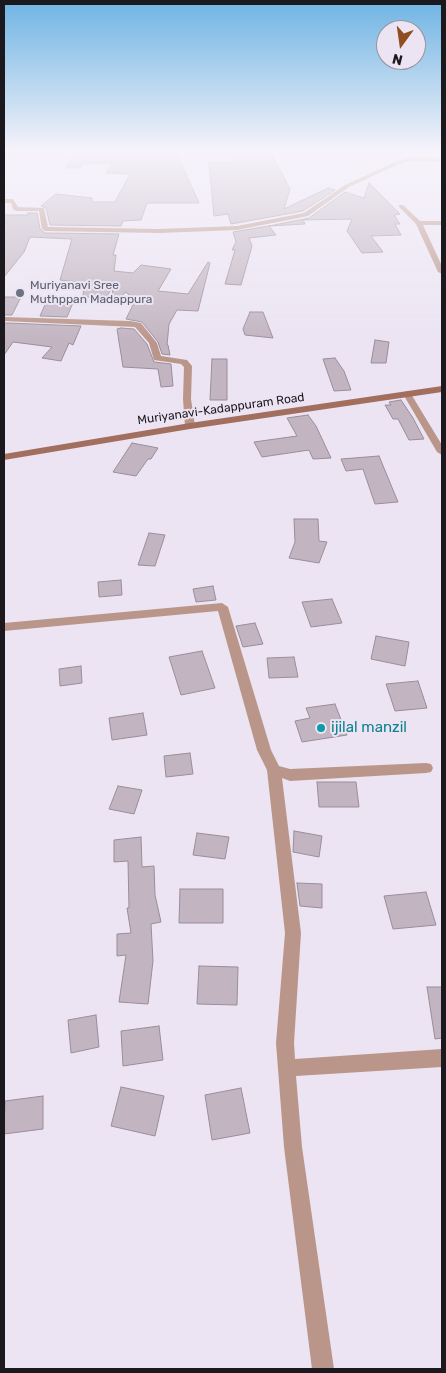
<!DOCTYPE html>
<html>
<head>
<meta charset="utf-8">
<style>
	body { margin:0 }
	#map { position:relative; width:446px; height:1373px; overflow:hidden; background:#ece4f3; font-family:Rubik,sans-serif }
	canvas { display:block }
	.frame { position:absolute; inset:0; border:5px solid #1c191e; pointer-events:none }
	.north { position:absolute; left:376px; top:20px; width:50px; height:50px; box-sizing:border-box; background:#ece4f3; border:1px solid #99939e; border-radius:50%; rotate:194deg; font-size:14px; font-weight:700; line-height:20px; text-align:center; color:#1c191e }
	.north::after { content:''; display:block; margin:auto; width:18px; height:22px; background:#904d1f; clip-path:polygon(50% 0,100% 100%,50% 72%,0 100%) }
</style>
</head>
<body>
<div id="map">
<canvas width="446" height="1373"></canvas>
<div class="frame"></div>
<div class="north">N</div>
</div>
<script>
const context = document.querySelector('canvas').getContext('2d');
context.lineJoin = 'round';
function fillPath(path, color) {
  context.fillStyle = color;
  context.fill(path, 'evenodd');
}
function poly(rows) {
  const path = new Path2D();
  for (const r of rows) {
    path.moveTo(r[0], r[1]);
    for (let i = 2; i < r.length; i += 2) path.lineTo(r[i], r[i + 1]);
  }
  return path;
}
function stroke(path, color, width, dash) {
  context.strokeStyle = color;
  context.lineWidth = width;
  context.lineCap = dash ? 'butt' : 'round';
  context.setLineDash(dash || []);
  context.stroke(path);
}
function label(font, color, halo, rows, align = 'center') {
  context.font = font + ' Rubik,sans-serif';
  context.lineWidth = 4;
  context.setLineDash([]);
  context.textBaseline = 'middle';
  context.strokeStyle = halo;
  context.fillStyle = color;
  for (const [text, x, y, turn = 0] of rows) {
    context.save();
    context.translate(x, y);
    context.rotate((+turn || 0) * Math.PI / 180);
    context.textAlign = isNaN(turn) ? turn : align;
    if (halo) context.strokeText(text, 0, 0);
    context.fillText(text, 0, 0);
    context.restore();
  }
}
const building = poly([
	[77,151,176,152,199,203,147,203,141,220,123,221,121,226,50,225,46,208,41,206,56,194,92,198,92,202,115,202,130,174,106,173,112,163,84,164,80,168,66,168,77,151],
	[248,151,270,151,290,189,284,209,328,188,335,190,303,211,231,224,228,214,214,216,209,162,234,162,233,155,248,155,248,151],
	[369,183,400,214,394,215,400,224,395,224,401,235,371,236,383,252,362,253,347,231,352,219,303,220,305,224,269,226,309,218,345,192,364,198,369,183],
	[28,213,37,213,40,229,45,233,119,234,113,255,116,255,114,271,133,273,141,265,171,269,158,291,188,294,208,262,210,263,198,311,177,310,169,324,167,345,168,345,170,355,162,354,158,342,142,322,126,319,136,299,125,292,122,297,113,296,112,288,107,296,97,295,97,297,83,297,84,283,60,280,72,239,30,237,24,252,4,277,4,215,28,215,28,213],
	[269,226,276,235,249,238,252,246,241,285,225,284,235,250,232,250,236,242,233,232,269,226],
	[4,297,21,297,12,315,4,315,4,297],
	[48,298,75,298,67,317,40,316,48,298],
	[250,312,263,312,273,338,245,335,243,329,250,312],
	[4,323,8,323,81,326,73,345,69,343,61,361,42,358,52,347,13,342,4,355,4,323],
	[121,328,134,329,147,344,154,362,171,364,173,386,161,387,158,369,123,367,117,329,121,328],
	[375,340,389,342,386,363,371,363,375,340],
	[335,358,344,371,351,390,334,391,323,359,335,358],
	[212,359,227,359,227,400,210,400,212,359],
	[401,400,413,418,424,439,409,440,398,419,393,419,385,405,391,405,389,402,401,400],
	[308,415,316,426,331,458,313,459,309,450,262,457,254,442,297,436,287,418,308,415],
	[132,443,158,448,151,459,148,459,136,476,113,472,132,443],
	[379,456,398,502,375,504,363,469,346,471,341,459,379,456],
	[294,519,318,519,319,541,327,542,319,563,289,558,295,542,294,519],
	[149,533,165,535,155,566,138,565,149,533],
	[121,580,122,595,99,597,98,582,121,580],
	[213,586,216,600,196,602,193,589,213,586],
	[332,599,342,623,311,627,302,602,332,599],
	[255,623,263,644,243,647,236,626,255,623],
	[376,636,409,642,405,666,371,659,376,636],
	[202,651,215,688,181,695,169,657,202,651],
	[294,657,298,677,269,678,267,658,294,657],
	[81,666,82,683,60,686,59,669,81,666],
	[418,681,427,708,395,711,386,684,418,681],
	[335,704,347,735,302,742,295,721,310,718,306,708,335,704],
	[143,713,147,735,112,740,109,718,143,713],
	[190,753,193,774,166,777,164,756,190,753],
	[317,782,356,782,359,807,319,807,317,782],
	[118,786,142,790,134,814,109,809,118,786],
	[294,831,322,836,319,857,293,852,294,831],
	[197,833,229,837,225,859,193,855,197,833],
	[141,837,142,867,154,866,155,895,161,922,151,924,153,961,148,1004,119,1002,126,955,117,956,117,934,131,933,127,908,129,908,128,861,114,862,114,840,141,837],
	[297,883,322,884,322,908,300,906,297,883],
	[180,889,223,889,223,923,179,923,180,889],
	[426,892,436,925,393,929,384,896,426,892],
	[199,966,238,967,237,1005,197,1004,199,966],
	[427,987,442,987,442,1038,435,1039,427,987],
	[96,1015,99,1047,71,1053,68,1020,96,1015],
	[159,1026,163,1060,123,1066,121,1031,159,1026],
	[121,1087,164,1096,155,1136,111,1126,121,1087],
	[241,1088,250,1133,212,1140,205,1095,241,1088],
	[43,1096,43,1129,4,1134,5,1101,43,1096]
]);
fillPath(building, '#c2b5c1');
stroke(building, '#9a8d99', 1);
fillPath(poly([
	[411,157,442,158,442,162,411,161,399,164,349,187,308,216,237,230,159,233,45,231,42,229,39,211,16,211,13,209,11,203,4,203,4,199,13,199,18,207,44,208,48,227,159,229,237,226,304,213,345,185,395,162,411,157],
	[399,205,403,205,420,221,442,221,442,225,423,225,442,266,442,274,438,272,416,224,399,207,399,205],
	[4,317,130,321,141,323,157,343,161,356,187,360,192,366,191,399,195,426,190,429,185,426,183,399,184,367,181,364,154,360,149,343,135,327,4,321,4,317],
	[407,391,411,394,442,445,442,455,437,452,403,394,407,391],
	[222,603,228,607,271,750,279,766,290,769,426,763,431,764,433,768,431,772,426,773,290,781,282,778,301,933,294,1043,295,1059,442,1049,442,1067,296,1076,302,1147,334,1369,312,1369,284,1147,276,1043,285,933,267,770,257,750,218,611,4,631,4,623,222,603]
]), '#ba968a');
fillPath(poly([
	[442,386,442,392,190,429,4,460,4,454,190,423,442,386]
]), '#a26e5e');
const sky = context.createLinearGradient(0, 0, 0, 343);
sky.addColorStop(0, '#6eb4e3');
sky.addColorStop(0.44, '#f6f3fa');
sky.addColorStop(1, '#f6f3fa00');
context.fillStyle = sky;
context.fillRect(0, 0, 446, 343);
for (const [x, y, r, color] of [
	[20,293,5,"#6b7280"],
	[321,728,5,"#0f9aa8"]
]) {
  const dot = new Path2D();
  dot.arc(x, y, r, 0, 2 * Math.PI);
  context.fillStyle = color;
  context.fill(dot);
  stroke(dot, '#ece4f3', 2);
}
label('12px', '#5b616d', '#ece4f3', [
	["Muriyanavi Sree",30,286],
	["Muthppan Madappura",30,300]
], 'left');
label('12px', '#1c191e', '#ece4f3', [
	["Muriyanavi-Kadappuram Road",221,409,-8]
]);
label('15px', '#0d838f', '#ece4f3', [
	["ijilal manzil",331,728]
], 'left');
</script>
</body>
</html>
